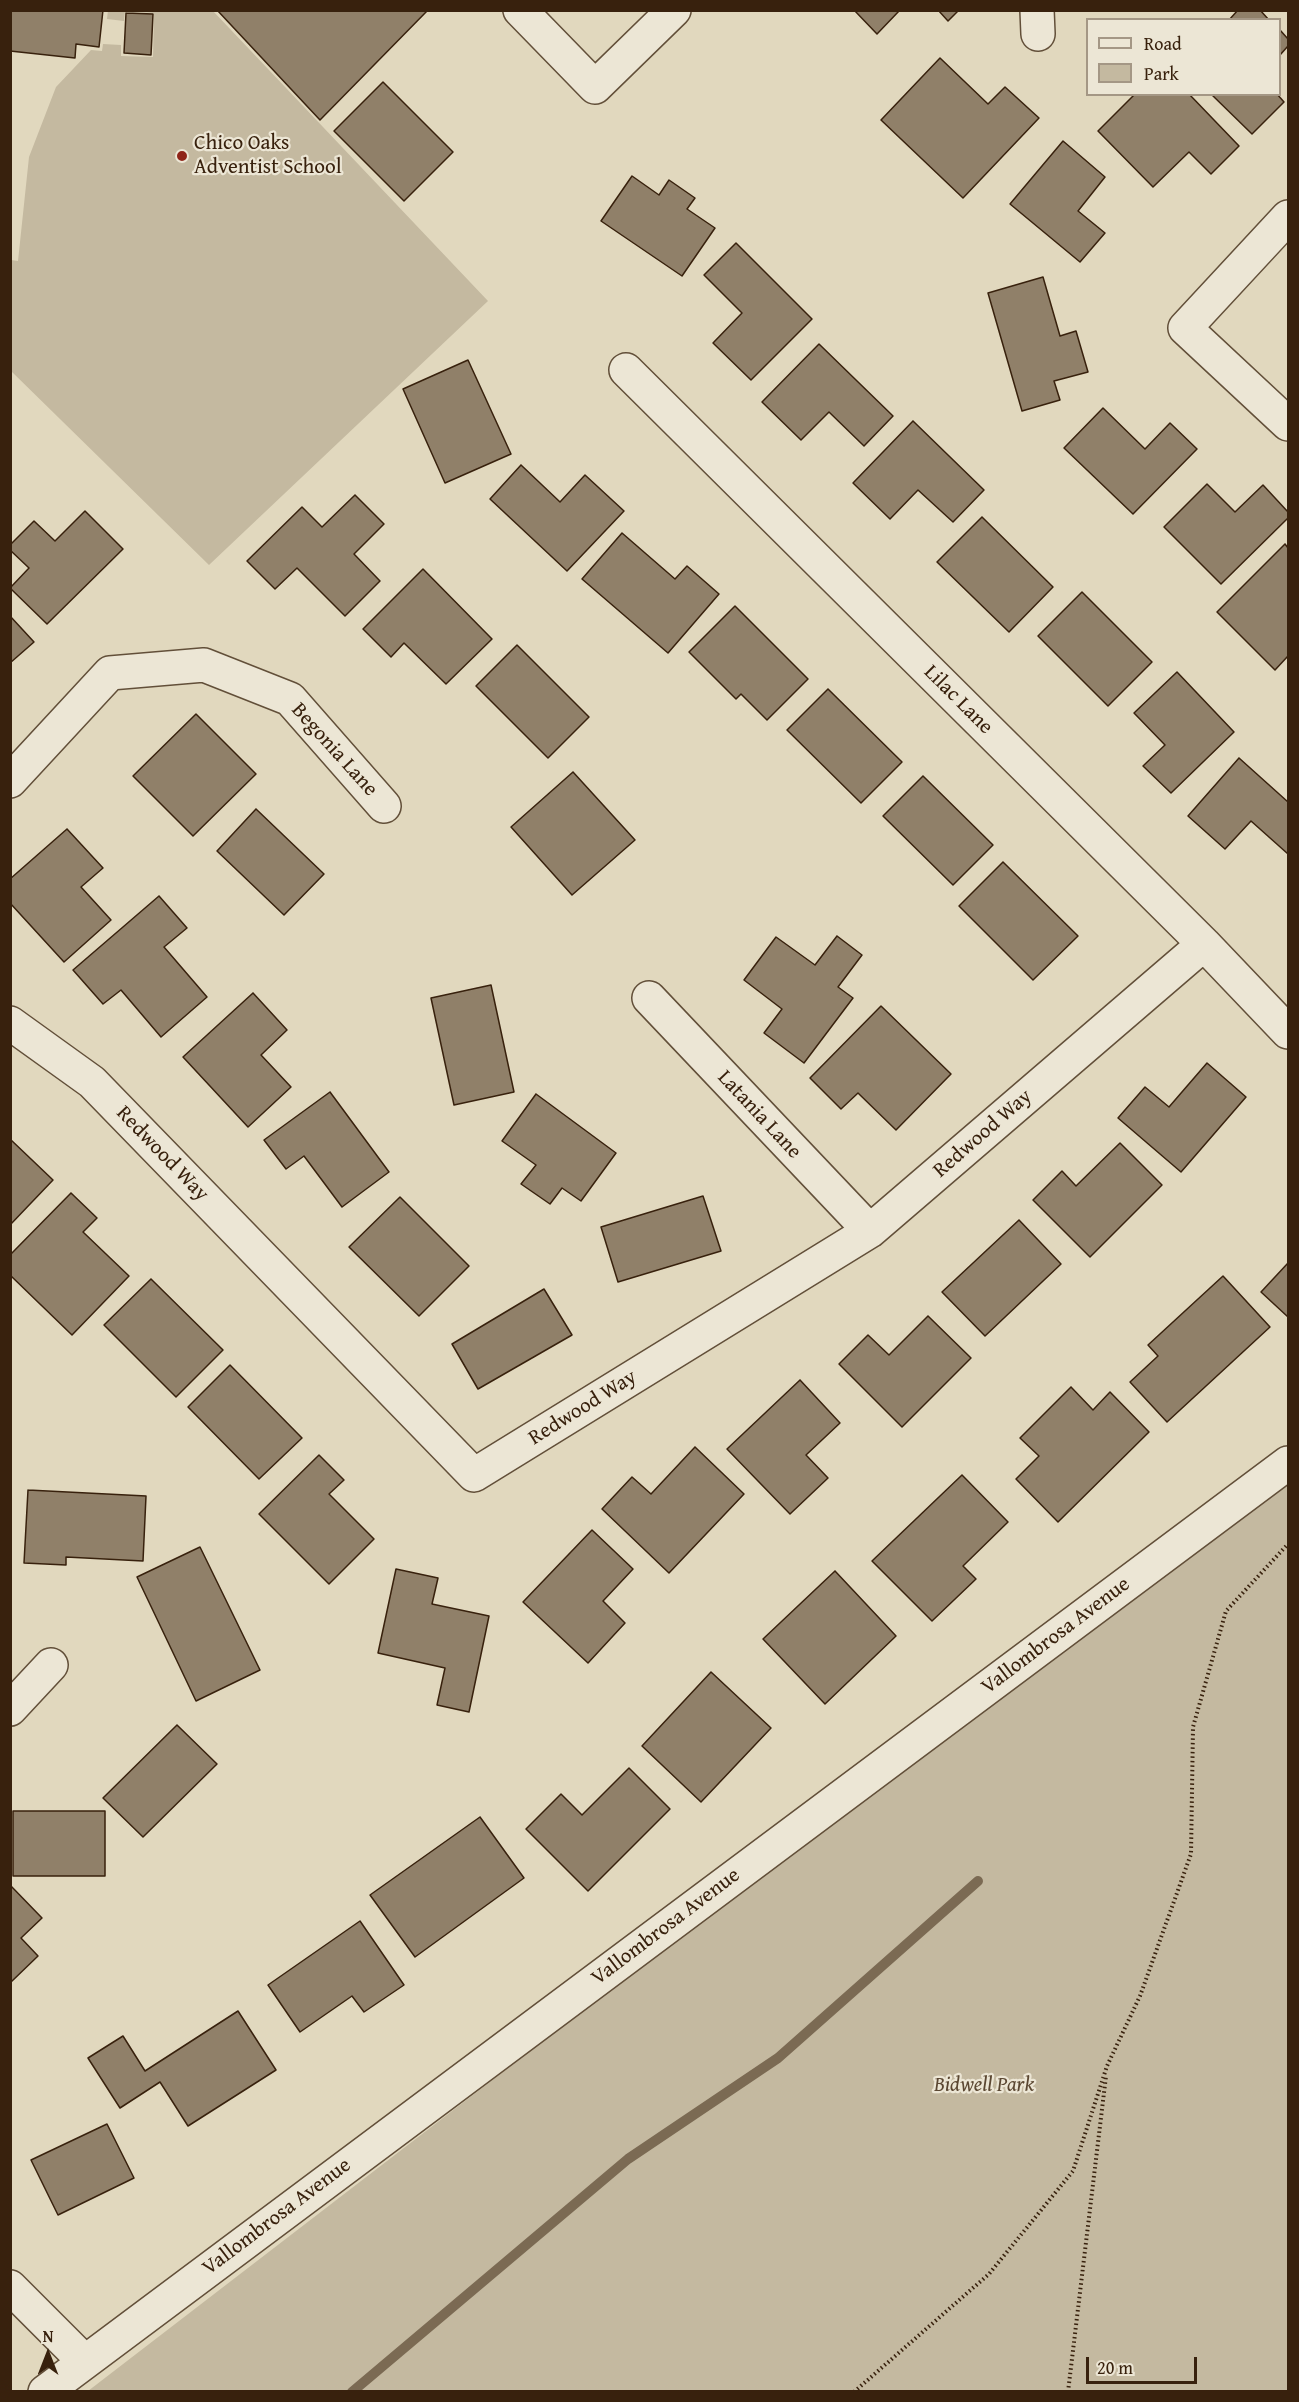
<!DOCTYPE html>
<html>
<head>
<meta charset="utf-8">
<style>
	body { margin:0 }
	#map { position:relative; width:1299px; height:2402px; overflow:hidden; background:#e1d8be; font-family:"Gentium Book Plus",serif }
	canvas { display:block }
	.frame { position:absolute; inset:0; border:12px solid #38210d; pointer-events:none }
	.legend { position:absolute; left:1086px; top:18px; width:195px; height:78px; box-sizing:border-box; background:#ece6d5; border:2px solid #a49785; margin:0; padding:8px 10px; list-style:none; font-size:18px; color:#38210d }
	.legend li { display:flex; align-items:center; gap:12px; height:30px }
	.legend b { width:30px; border:2px solid #a49785 }
	.north { position:absolute; left:18px; top:2324px; width:60px; height:60px; -webkit-text-stroke:4px #ece6d5; paint-order:stroke; rotate:0deg; font-size:16px; font-weight:700; line-height:24px; text-align:center; color:#38210d }
	.north::after { content:''; display:block; margin:auto; width:21px; height:27px; background:#38210d; clip-path:polygon(50% 0,100% 100%,50% 72%,0 100%) }
	.scale { position:absolute; left:1086px; top:2357px; width:111px; height:27px; box-sizing:border-box; border:3px solid #38210d; border-top:0; padding-left:8px; font-size:18px; line-height:21px; white-space:nowrap; color:#38210d; -webkit-text-stroke:4px #ece6d5; paint-order:stroke }
</style>
</head>
<body>
<div id="map">
<canvas width="1299" height="2402"></canvas>
<div class="frame"></div>
<ul class="legend">
<li><b style="height:8px;background:#ece6d5"></b>Road</li>
<li><b style="height:16px;background:#c4b9a0"></b>Park</li>
</ul>
<div class="north">N</div>
<div class="scale">20 m</div>
</div>
<script>
const context = document.querySelector('canvas').getContext('2d');
context.lineJoin = 'round';
function fillPath(path, color) {
  context.fillStyle = color;
  context.fill(path, 'evenodd');
}
function poly(rows) {
  const path = new Path2D();
  for (const r of rows) {
    path.moveTo(r[0], r[1]);
    for (let i = 2; i < r.length; i += 2) path.lineTo(r[i], r[i + 1]);
  }
  return path;
}
function stroke(path, color, width, dash) {
  context.strokeStyle = color;
  context.lineWidth = width;
  context.lineCap = dash ? 'butt' : 'round';
  context.setLineDash(dash || []);
  context.stroke(path);
}
function label(font, color, halo, rows, align = 'center') {
  context.font = font + ' "Gentium Book Plus",serif';
  context.lineWidth = 4.5;
  context.setLineDash([]);
  context.textBaseline = 'middle';
  context.strokeStyle = halo;
  context.fillStyle = color;
  for (const [text, x, y, turn = 0] of rows) {
    context.save();
    context.translate(x, y);
    context.rotate((+turn || 0) * Math.PI / 180);
    context.textAlign = isNaN(turn) ? turn : align;
    if (halo) context.strokeText(text, 0, 0);
    context.fillText(text, 0, 0);
    context.restore();
  }
}
fillPath(poly([
	[108,10,213,11,488,301,209,565,11,371,11,260,18,261,29,157,56,87,91,50,102,51,103,44,121,45,121,56,153,57,154,13,125,11,124,21,107,19],
	[1288,1468,1288,2391,88,2391]
]), '#c4b9a0');
stroke(poly([
	[352,2392,628,2159,778,2058,978,1881]
]), '#7b6a53', 10);
const building = poly([
	[10,10,103,10,99,47,76,44,75,58,10,51,10,10],
	[217,10,428,10,320,120,217,10],
	[854,10,900,10,877,34,854,10],
	[938,10,959,10,948,21,938,10],
	[1238,10,1260,10,1269,20,1229,20,1238,10],
	[126,13,153,14,151,55,124,53,126,13],
	[1280,30,1288,39,1288,46,1280,55,1280,30],
	[940,58,988,104,1005,87,1039,118,963,198,881,120,940,58],
	[383,82,453,152,404,201,334,131,383,82],
	[1135,94,1189,94,1239,146,1211,174,1189,152,1153,187,1098,131,1135,94],
	[1211,94,1277,94,1284,102,1252,134,1211,94],
	[1063,141,1105,177,1078,211,1105,233,1080,262,1010,204,1063,141],
	[632,176,659,195,669,180,695,198,687,209,715,228,682,276,601,221,632,176],
	[736,243,812,319,751,380,713,343,742,313,704,275,736,243],
	[1043,277,1060,336,1076,331,1088,372,1054,381,1060,400,1022,411,988,293,1043,277],
	[819,344,893,416,864,446,829,412,801,440,762,402,819,344],
	[468,360,511,454,445,483,403,389,468,360],
	[1103,408,1145,449,1170,423,1197,449,1133,514,1064,448,1103,408],
	[913,421,984,490,953,522,918,490,890,519,853,483,913,421],
	[521,465,560,502,585,475,624,511,567,571,490,499,521,465],
	[1207,484,1235,512,1263,485,1288,512,1288,518,1221,584,1164,527,1207,484],
	[355,495,384,524,354,554,380,581,345,616,297,568,275,589,247,561,302,507,322,527,355,495],
	[85,511,123,549,47,624,10,588,29,568,10,550,10,545,34,521,55,541,85,511],
	[982,517,1053,587,1009,632,937,562,982,517],
	[622,533,675,579,687,566,719,594,668,653,582,579,622,533],
	[1285,544,1288,548,1288,656,1275,670,1217,612,1285,544],
	[423,569,492,639,446,684,404,643,391,657,363,629,423,569],
	[1082,592,1152,662,1108,706,1038,636,1082,592],
	[735,606,808,679,767,720,741,694,736,699,689,652,735,606],
	[10,616,34,642,10,663,10,616],
	[517,645,589,717,548,758,476,686,517,645],
	[1177,672,1234,732,1171,793,1143,766,1165,745,1134,713,1177,672],
	[828,689,902,762,861,803,787,730,828,689],
	[196,714,256,774,193,836,133,776,196,714],
	[1239,758,1288,802,1288,854,1251,821,1225,849,1188,816,1239,758],
	[573,772,635,840,572,895,511,827,573,772],
	[923,776,993,845,953,885,883,816,923,776],
	[256,809,324,874,284,915,217,851,256,809],
	[67,829,103,868,81,887,111,920,64,962,10,903,10,879,67,829],
	[1003,862,1078,936,1033,980,959,906,1003,862],
	[159,896,187,928,164,947,207,997,161,1037,121,990,103,1004,73,970,159,896],
	[837,936,862,955,838,987,853,998,804,1063,764,1033,782,1009,744,980,776,937,815,965,837,936],
	[491,985,514,1092,454,1105,431,998,491,985],
	[253,993,287,1030,261,1055,291,1087,248,1127,183,1057,253,993],
	[881,1006,951,1074,896,1130,858,1093,841,1109,810,1078,881,1006],
	[1207,1063,1246,1097,1181,1172,1118,1118,1145,1087,1169,1107,1207,1063],
	[330,1092,389,1172,342,1207,304,1156,286,1169,264,1140,330,1092],
	[536,1094,616,1153,581,1201,562,1188,550,1204,521,1184,536,1165,502,1141,536,1094],
	[10,1139,53,1180,10,1225,10,1139],
	[1120,1143,1162,1185,1090,1257,1033,1200,1062,1171,1076,1186,1120,1143],
	[71,1193,97,1218,83,1232,129,1276,72,1335,10,1275,10,1255,71,1193],
	[703,1196,721,1251,618,1282,601,1227,703,1196],
	[400,1197,469,1266,419,1316,349,1247,400,1197],
	[1019,1220,1061,1264,985,1336,942,1292,1019,1220],
	[1288,1263,1288,1317,1261,1292,1288,1263],
	[1223,1276,1270,1327,1167,1422,1130,1382,1158,1356,1148,1345,1223,1276],
	[151,1279,223,1350,176,1397,104,1325,151,1279],
	[544,1289,572,1335,478,1389,452,1344,544,1289],
	[928,1316,971,1358,902,1427,839,1364,868,1335,889,1355,928,1316],
	[230,1365,302,1438,259,1479,188,1407,230,1365],
	[800,1380,840,1423,806,1455,828,1478,790,1514,727,1449,800,1380],
	[1071,1387,1093,1410,1110,1392,1149,1432,1058,1522,1016,1479,1039,1456,1020,1438,1071,1387],
	[695,1447,744,1494,669,1573,602,1509,632,1477,651,1494,695,1447],
	[319,1455,344,1480,329,1494,374,1539,329,1584,259,1514,319,1455],
	[962,1475,1008,1522,963,1566,976,1579,932,1621,872,1561,962,1475],
	[28,1490,146,1496,143,1561,66,1557,66,1565,24,1563,28,1490],
	[592,1530,633,1569,603,1601,625,1623,588,1663,523,1602,592,1530],
	[200,1547,260,1670,196,1701,137,1577,200,1547],
	[396,1569,438,1578,432,1604,489,1616,469,1712,437,1705,445,1668,378,1653,396,1569],
	[835,1571,896,1636,825,1704,763,1639,835,1571],
	[711,1672,771,1728,701,1802,642,1746,711,1672],
	[177,1725,217,1764,143,1837,103,1798,177,1725],
	[629,1768,670,1809,588,1891,526,1829,561,1794,582,1815,629,1768],
	[13,1811,105,1811,105,1876,13,1876,13,1811],
	[480,1817,524,1878,415,1957,370,1895,480,1817],
	[10,1885,42,1918,21,1938,38,1956,11,1982,10,1885],
	[360,1921,404,1985,364,2012,352,1996,300,2032,268,1985,360,1921],
	[238,2011,276,2070,188,2126,160,2082,120,2108,88,2058,123,2036,145,2071,238,2011],
	[107,2124,134,2178,58,2215,31,2160,107,2124]
]);
fillPath(building, '#908069');
stroke(building, '#38210d', 1.5);
const minor = poly([
	[520,10,595,87,674,10],
	[1037,10,1038,34],
	[1288,217,1185,328,1288,424],
	[626,370,1204,944,1288,1032],
	[10,781,110,673,204,665,290,699,384,806],
	[649,998,870,1231],
	[10,1023,92,1082,474,1475,870,1231,1204,944],
	[10,1709,51,1665],
	[10,2287,84,2361],
	[45,2392,1288,1463]
]);
stroke(minor, '#624f39', 36);
stroke(poly([
	[854,2392,989,2274,1073,2171,1107,2066,1140,1996,1191,1854,1193,1727,1226,1611,1288,1544],
	[1068,2392,1106,2076]
]), '#38210d', 4, [1.5, 3]);
stroke(minor, '#ece6d5', 33);
for (const [x, y, r, color] of [
	[182,156,6,"#8f2418"]
]) {
  const dot = new Path2D();
  dot.arc(x, y, r, 0, 2 * Math.PI);
  context.fillStyle = color;
  context.fill(dot);
  stroke(dot, '#ece6d5', 2);
}
label('21px', '#38210d', '#ece6d5', [
	["Chico Oaks",194,144],
	["Adventist School",194,168]
], 'left');
label('21px', '#38210d', '#ece6d5', [
	["Lilac Lane",958,700,45],
	["Begonia Lane",334,750,48],
	["Latania Lane",759,1115,47],
	["Redwood Way",983,1134,-41],
	["Redwood Way",162,1154,46],
	["Redwood Way",583,1408,-32],
	["Vallombrosa Avenue",1056,1636,-37],
	["Vallombrosa Avenue",666,1927,-37],
	["Vallombrosa Avenue",277,2217,-37]
]);
label('italic 21px', '#5b4732', '#ece6d5', [
	["Bidwell Park",984,2086]
]);
</script>
</body>
</html>
